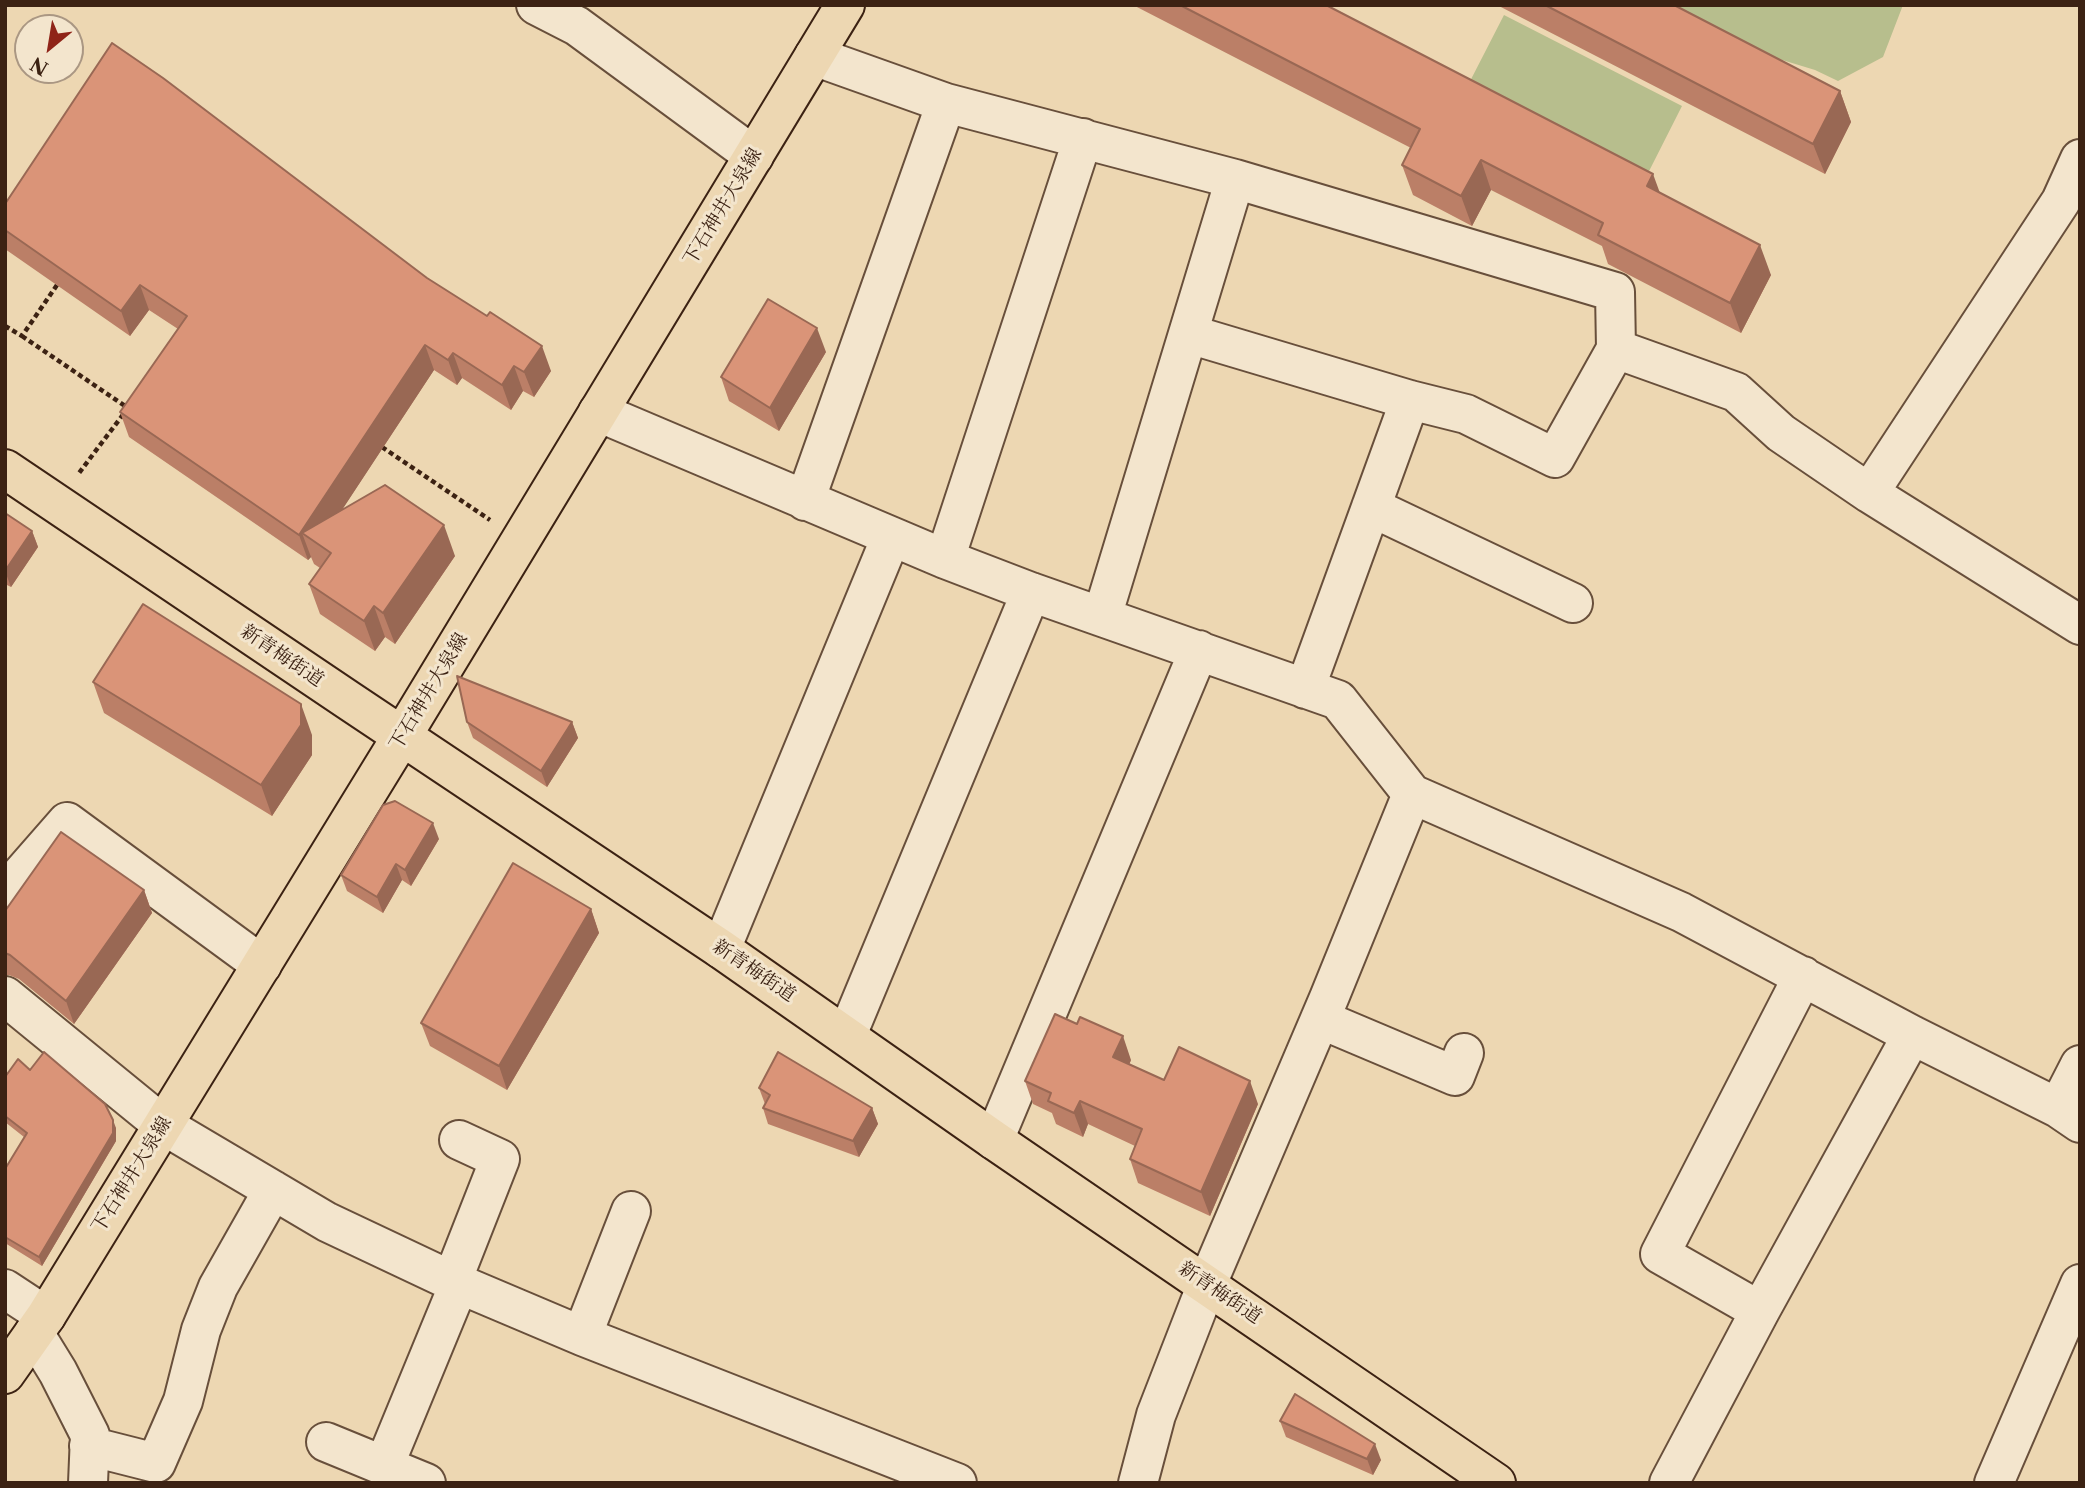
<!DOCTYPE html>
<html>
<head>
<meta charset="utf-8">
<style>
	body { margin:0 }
	#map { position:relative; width:2085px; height:1488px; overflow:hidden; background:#edd7b2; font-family:"Libre Caslon Text",serif }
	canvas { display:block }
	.frame { position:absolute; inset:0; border:7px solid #3c2213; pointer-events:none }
	.north { position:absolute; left:14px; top:14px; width:70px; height:70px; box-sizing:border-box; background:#f3e5cd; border:2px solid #aa9783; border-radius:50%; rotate:210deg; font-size:19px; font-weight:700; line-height:28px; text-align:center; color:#3c2213 }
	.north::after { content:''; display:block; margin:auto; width:24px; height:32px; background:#8f2418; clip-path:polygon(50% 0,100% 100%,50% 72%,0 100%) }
</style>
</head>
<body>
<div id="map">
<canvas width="2085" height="1488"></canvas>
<div class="frame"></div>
<div class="north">N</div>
</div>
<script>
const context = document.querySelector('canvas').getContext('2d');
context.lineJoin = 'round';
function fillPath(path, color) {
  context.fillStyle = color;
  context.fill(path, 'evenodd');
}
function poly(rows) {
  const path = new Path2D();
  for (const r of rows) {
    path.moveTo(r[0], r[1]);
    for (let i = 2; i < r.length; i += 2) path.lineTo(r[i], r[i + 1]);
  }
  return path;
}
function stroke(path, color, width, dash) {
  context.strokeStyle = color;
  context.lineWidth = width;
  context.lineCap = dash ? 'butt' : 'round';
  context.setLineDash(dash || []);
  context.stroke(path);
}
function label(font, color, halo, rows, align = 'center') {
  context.font = font + ' "Libre Caslon Text","Noto Serif JP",serif';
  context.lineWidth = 6;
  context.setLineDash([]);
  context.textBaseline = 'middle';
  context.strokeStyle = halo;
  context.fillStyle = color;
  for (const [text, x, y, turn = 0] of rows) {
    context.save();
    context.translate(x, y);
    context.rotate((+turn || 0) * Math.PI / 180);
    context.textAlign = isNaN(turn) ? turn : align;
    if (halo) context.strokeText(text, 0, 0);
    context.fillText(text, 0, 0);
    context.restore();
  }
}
fillPath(poly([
	[1665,5,1903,5,1883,57,1838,81,1815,70,1756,52],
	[1504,15,1682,106,1643,183,1465,91]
]), '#b7be8d');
const minor = poly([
	[536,5,577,26,754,156],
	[814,56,946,103,1235,179,1615,292,1616,349,1736,392,1781,433,1869,493,2080,625],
	[1189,334,1410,400,1466,414,1555,458,1616,349],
	[598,412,945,559,1031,592,1338,700,1412,794,1681,912,1912,1035,2058,1108,2080,1123],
	[1869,493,2061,201,2080,159],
	[805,501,946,103],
	[1371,507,1573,603],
	[945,559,1083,138],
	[1102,617,1235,179],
	[1305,689,1410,400],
	[5,893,67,822,262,965],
	[721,949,891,537],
	[5,996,163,1125,327,1222,452,1281,582,1336,957,1483],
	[1320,1019,1455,1076,1464,1053],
	[847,1035,1031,592],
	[2058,1108,2080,1065],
	[994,1140,1199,650],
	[452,1281,500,1159,459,1140],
	[5,1289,46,1316],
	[1760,1311,1660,1254,1803,976],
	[34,1333,58,1372,90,1435,88,1483],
	[582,1336,631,1211],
	[326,1442,426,1483],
	[89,1446,156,1463,183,1401,201,1330,218,1287,273,1190],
	[384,1466,459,1284],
	[1138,1483,1156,1415,1207,1284,1329,998,1412,794],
	[1669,1483,1760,1311,1912,1035],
	[1994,1483,2080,1284]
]);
const major = poly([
	[5,469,348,700,721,949,994,1140,1496,1483],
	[5,1374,46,1316,402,736,845,5]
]);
stroke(minor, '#684f3b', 42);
stroke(major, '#3c2213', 42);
stroke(poly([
	[5,326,22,336,57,285],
	[22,336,128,408,79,473],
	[382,447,490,520]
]), '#3c2213', 4.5, [5, 3.5]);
stroke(minor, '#f3e5cd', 38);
stroke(major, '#edd7b2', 38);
fillPath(poly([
	[1133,5,1326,5,1660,193,1771,275,1741,333,1608,264,1602,246,1491,190,1472,226,1413,195,1402,165,1411,148],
	[1497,5,1674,5,1840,91,1851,122,1825,174],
	[5,204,427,278,551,371,534,397,523,391,511,410,462,378,457,385,434,370,341,511,455,556,395,644,385,637,375,651,320,614,309,584,320,568,314,564,311,557,308,560,129,437,120,412,178,329,149,310,130,336,5,249],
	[826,352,779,431,729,401,721,377],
	[5,513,32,531,38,547,11,587,5,584],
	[93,682,312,735,312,755,272,816,104,713],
	[467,722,572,722,578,738,547,787,473,738],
	[439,839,411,886,402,880,383,913,347,891,341,875],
	[144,890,152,913,74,1024,19,979,9,975,5,975,5,911],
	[591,909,599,933,507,1090,430,1046,421,1023],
	[1131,1060,1129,1065,1164,1080,1258,1104,1210,1216,1138,1183,1130,1159,1135,1146,1088,1124,1083,1137,1056,1124,1052,1113,1033,1104,1025,1081],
	[30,1070,116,1128,116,1141,42,1266,5,1243,5,1169,24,1137,5,1122,5,1077],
	[759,1088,872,1108,878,1124,859,1157,768,1124,763,1108,765,1104],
	[1280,1421,1381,1460,1373,1475,1286,1437]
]), '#bb7f67');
fillPath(poly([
	[1840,91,1851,122,1825,174,1813,144],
	[1481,160,1491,190,1472,226,1461,196],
	[1653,174,1664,204,1647,186],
	[1760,245,1771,275,1741,333,1730,303],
	[140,285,149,310,130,336,121,311],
	[817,328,826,352,779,431,770,408],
	[425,345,434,370,319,545,302,533,311,557,308,560,299,535],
	[542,346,551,371,534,397,524,372],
	[453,353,462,378,457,385,448,360],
	[514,366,523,391,511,410,502,385],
	[444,525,455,556,395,644,383,613],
	[32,531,38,547,11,587,5,571],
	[374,606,385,637,375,651,364,621],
	[301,704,312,735,312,755,272,816,261,785],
	[572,722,578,738,547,787,541,771],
	[433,823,439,839,411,886,405,870],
	[396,864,402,880,383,913,377,897],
	[144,890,152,913,74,1024,66,1001],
	[591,909,599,933,507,1090,499,1066],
	[1123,1036,1131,1060,1122,1081,1113,1057],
	[1250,1081,1258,1104,1210,1216,1201,1192],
	[1080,1101,1088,1124,1083,1137,1074,1113],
	[872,1108,878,1124,859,1157,853,1141],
	[113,1120,116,1128,116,1141,42,1266,39,1257],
	[1375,1444,1381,1460,1373,1475,1367,1459]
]), '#996854');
const building = poly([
	[1180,5,1326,5,1653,174,1647,186,1760,245,1730,303,1598,235,1603,223,1481,160,1461,196,1402,165,1420,129,1180,5],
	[1545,5,1674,5,1840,91,1813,144,1545,5],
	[112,43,163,78,427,278,487,316,490,312,542,346,524,372,514,366,502,385,453,353,448,360,425,345,299,535,120,412,187,316,140,285,121,311,5,230,5,204,112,43],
	[768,299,817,328,770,408,721,377,768,299],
	[385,485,444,525,383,613,374,606,364,621,309,584,331,553,302,533,385,485],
	[5,513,32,531,5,571,5,513],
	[143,604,301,704,301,725,261,785,93,682,143,604],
	[457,676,572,722,541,771,467,722,457,676],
	[395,801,433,823,405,870,396,864,377,897,341,875,383,805,395,801],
	[61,832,144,890,66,1001,10,955,5,953,5,911,61,832],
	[513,863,591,909,499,1066,421,1023,513,863],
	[1055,1014,1077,1024,1080,1017,1123,1036,1113,1057,1164,1080,1179,1047,1250,1081,1201,1192,1130,1159,1142,1129,1080,1101,1074,1113,1048,1101,1051,1093,1025,1081,1055,1014],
	[44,1052,105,1104,113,1120,113,1133,39,1257,5,1237,5,1169,27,1133,5,1116,5,1077,18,1059,30,1070,44,1052],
	[778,1052,872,1108,853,1141,763,1108,770,1095,759,1088,778,1052],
	[1295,1394,1375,1444,1367,1459,1280,1421,1295,1394]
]);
fillPath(building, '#da9478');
stroke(building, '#996854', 2);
label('19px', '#3c2213', '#f3e5cd', [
	["下石神井大泉線",723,207,-59],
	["新青梅街道",282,656,34],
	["下石神井大泉線",429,692,-59],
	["新青梅街道",754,971,34],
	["下石神井大泉線",132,1175,-58],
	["新青梅街道",1220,1293,34]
]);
</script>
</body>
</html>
